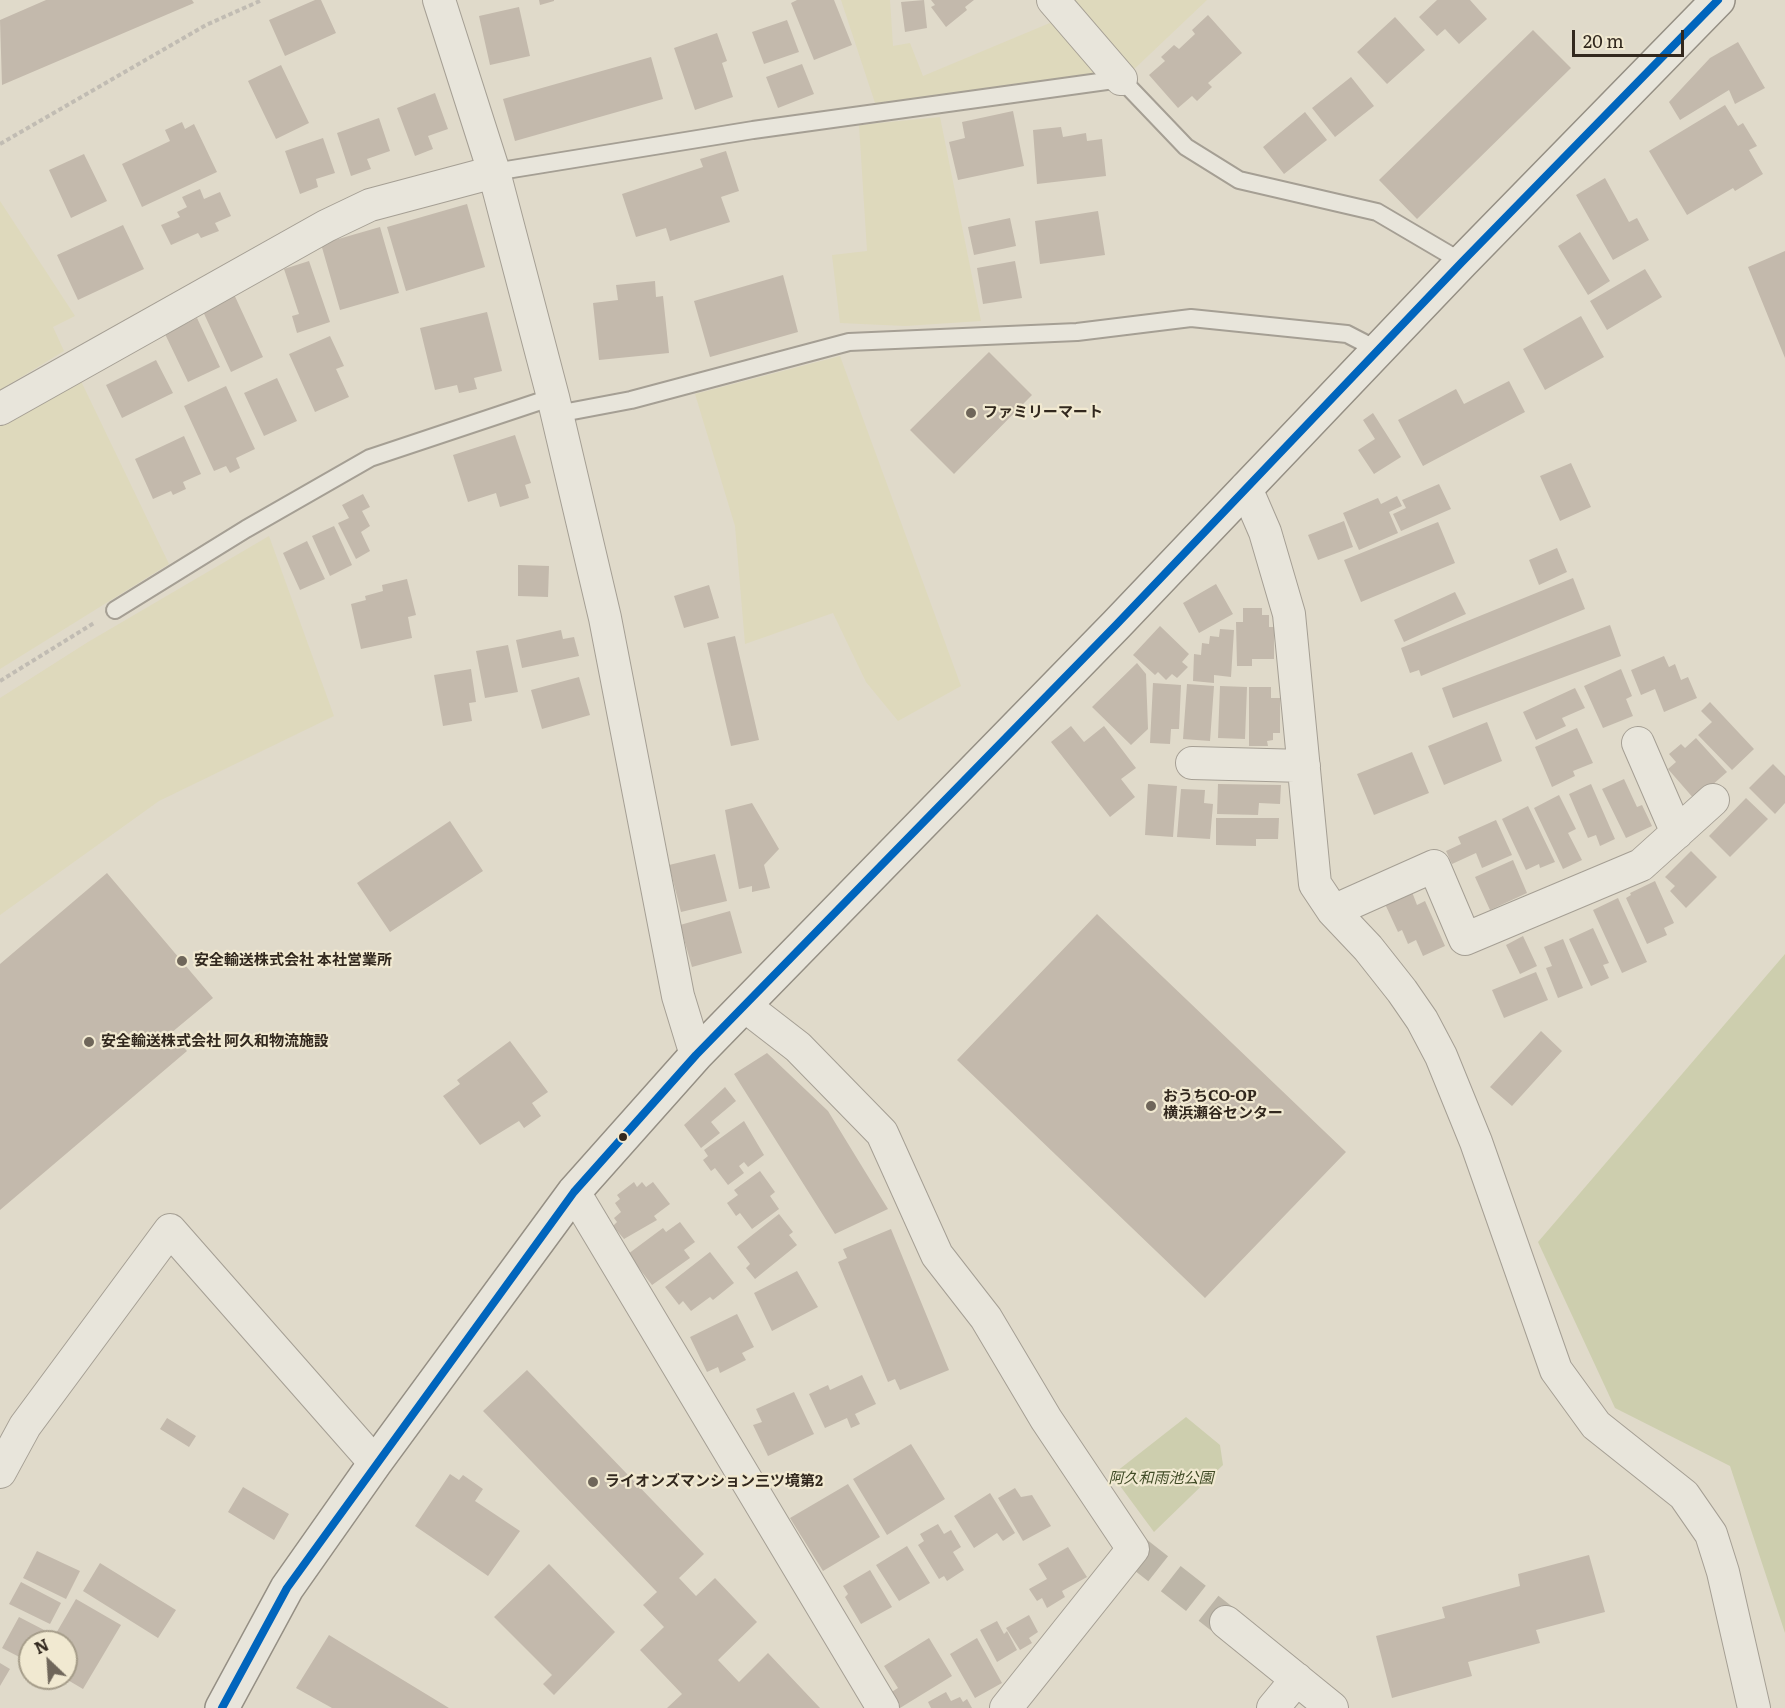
<!DOCTYPE html>
<html>
<head>
<meta charset="utf-8">
<style>
	body { margin:0 }
	#map { position:relative; width:1785px; height:1708px; overflow:hidden; background:#e0daca; font-family:Literata,serif }
	canvas { display:block }
	.north { position:absolute; left:18px; top:1630px; width:60px; height:60px; box-sizing:border-box; background:#f1e9d1; border:2px solid #a59c89; border-radius:50%; rotate:335deg; font-size:16px; font-weight:700; line-height:24px; text-align:center; color:#32281e }
	.north::after { content:''; display:block; margin:auto; width:21px; height:27px; background:#6f665a; clip-path:polygon(50% 0,100% 100%,50% 72%,0 100%) }
	.scale { position:absolute; left:1572px; top:30px; width:112px; height:27px; box-sizing:border-box; border:3px solid #32281e; border-top:0; padding-left:8px; font-size:18px; line-height:21px; white-space:nowrap; color:#32281e; -webkit-text-stroke:4px #f1e9d1; paint-order:stroke }
</style>
</head>
<body>
<div id="map">
<canvas width="1785" height="1708"></canvas>
<div class="north">N</div>
<div class="scale">20 m</div>
</div>
<script>
const context = document.querySelector('canvas').getContext('2d');
context.lineJoin = 'round';
function fillPath(path, color) {
  context.fillStyle = color;
  context.fill(path, 'evenodd');
}
function poly(rows) {
  const path = new Path2D();
  for (const r of rows) {
    path.moveTo(r[0], r[1]);
    for (let i = 2; i < r.length; i += 2) path.lineTo(r[i], r[i + 1]);
  }
  return path;
}
function stroke(path, color, width, dash) {
  context.strokeStyle = color;
  context.lineWidth = width;
  context.lineCap = dash ? 'butt' : 'round';
  context.setLineDash(dash || []);
  context.stroke(path);
}
function label(font, color, halo, rows, align = 'center') {
  context.font = font + ' Literata,"Noto Sans JP",serif';
  context.lineWidth = 4.5;
  context.setLineDash([]);
  context.textBaseline = 'middle';
  context.strokeStyle = halo;
  context.fillStyle = color;
  for (const [text, x, y, turn = 0] of rows) {
    context.save();
    context.translate(x, y);
    context.rotate((+turn || 0) * Math.PI / 180);
    context.textAlign = isNaN(turn) ? turn : align;
    if (halo) context.strokeText(text, 0, 0);
    context.fillText(text, 0, 0);
    context.restore();
  }
}
fillPath(poly([
	[841,0,890,0,893,46,910,43,923,76,1057,20,1099,77,875,103],
	[1065,0,1207,0,1129,74],
	[940,117,981,321,905,326,840,323,832,255,867,251,859,125],
	[0,201,75,316,53,327,64,351,0,390],
	[840,356,961,686,898,721,866,682,833,613,745,644,735,526,695,394],
	[79,377,169,564,0,669,0,424],
	[269,536,334,716,159,801,0,915,0,698,88,642]
]), '#ded9bc');
fillPath(poly([
	[1785,954,1785,1633,1730,1466,1615,1408,1538,1242],
	[1186,1417,1220,1445,1223,1465,1154,1532,1112,1475]
]), '#cdceae');
fillPath(poly([
	[46,0,192,0,194,3,2,85,0,20],
	[315,0,321,0,336,33,285,56,269,20],
	[539,0,554,0,554,1,540,5],
	[797,0,834,0,852,45,814,60,791,3],
	[924,0,927,28,905,32,901,2],
	[931,0,974,0,965,7,967,10,946,27,931,7,935,5],
	[1437,0,1470,0,1487,19,1459,44,1445,29,1437,36,1419,17],
	[519,7,530,56,490,65,479,16],
	[1208,15,1242,53,1208,83,1212,87,1197,101,1192,96,1178,108,1149,75,1165,61,1161,57,1174,45,1179,49,1195,34,1192,30],
	[1395,17,1425,50,1387,84,1357,52],
	[787,20,799,52,764,64,752,32],
	[1533,30,1571,68,1417,219,1379,180],
	[717,33,727,61,722,63,733,97,695,110,674,48],
	[1738,42,1765,88,1735,104,1729,90,1680,120,1669,102,1710,58],
	[651,57,663,99,515,141,503,99],
	[802,64,814,94,778,108,766,77],
	[281,65,309,123,276,139,248,81],
	[1351,77,1374,106,1335,137,1312,108],
	[435,93,448,129,428,136,433,149,415,156,397,108],
	[1725,105,1738,126,1743,123,1757,146,1749,150,1763,174,1735,191,1733,188,1687,215,1649,151],
	[1013,111,1024,166,958,180,949,142,965,138,962,122],
	[1305,112,1327,140,1284,174,1263,147],
	[379,118,390,151,367,159,371,169,351,176,337,133],
	[182,122,185,129,194,124,217,172,142,207,122,164,170,141,165,130],
	[1061,127,1063,137,1086,133,1087,141,1102,139,1106,176,1037,184,1033,130],
	[323,138,335,173,316,179,318,187,300,194,285,151],
	[726,151,739,191,721,197,730,222,670,241,666,228,636,237,622,194,703,167,700,159],
	[84,154,107,201,71,218,49,170],
	[1605,178,1629,222,1637,218,1649,240,1613,260,1576,195],
	[200,189,204,199,220,192,231,216,215,223,219,231,201,238,198,233,171,245,161,225,180,217,177,212,187,207,182,197],
	[467,204,485,267,406,291,387,227],
	[1098,211,1105,255,1040,264,1035,221],
	[1010,218,1016,246,974,255,968,227],
	[123,225,144,269,78,300,57,255],
	[380,227,399,293,340,310,321,244],
	[1580,232,1610,281,1588,295,1558,246],
	[1785,251,1785,358,1748,267],
	[309,261,330,322,297,333,292,316,299,314,284,269],
	[1015,261,1022,298,983,304,977,268],
	[1645,269,1662,297,1607,330,1590,301],
	[783,275,798,332,710,357,694,301],
	[655,281,656,297,663,296,669,353,599,360,593,303,618,300,616,285],
	[232,290,263,357,231,372,200,305],
	[487,312,502,371,474,378,477,389,459,393,457,385,435,390,420,328],
	[1581,316,1604,357,1545,390,1523,349],
	[197,318,220,367,188,382,165,334],
	[330,336,344,366,336,369,349,397,315,412,289,354],
	[989,352,1032,395,954,474,910,430],
	[156,360,173,393,122,418,106,385],
	[277,378,297,421,264,436,244,393],
	[1509,381,1525,412,1423,466,1398,420,1456,389,1464,404],
	[226,386,255,449,236,458,240,468,230,473,226,466,214,471,184,406],
	[1373,413,1401,457,1374,474,1358,450,1375,439,1363,420],
	[515,435,531,483,525,485,529,498,500,507,496,493,468,502,453,455],
	[184,436,201,474,183,482,186,489,173,495,171,491,153,499,135,459],
	[1571,463,1591,507,1560,521,1540,476],
	[1439,484,1451,509,1401,531,1393,514,1406,508,1402,500],
	[363,494,370,507,362,511,370,526,361,532,370,551,356,559,338,523,349,518,342,505],
	[1397,496,1402,506,1389,512,1398,533,1359,550,1343,513,1378,498,1381,504],
	[1344,521,1353,547,1318,560,1308,535],
	[1438,522,1455,563,1361,602,1344,560],
	[334,526,352,565,330,576,312,536],
	[307,541,325,579,300,590,283,553],
	[1557,548,1567,572,1539,585,1529,560],
	[518,565,549,566,548,597,518,596],
	[1573,578,1585,609,1421,676,1419,670,1410,673,1401,648],
	[407,579,416,615,408,617,412,638,361,649,351,604,366,600,365,596,383,591,382,585],
	[1216,584,1233,614,1199,633,1183,603],
	[709,585,719,618,684,628,674,596],
	[1455,592,1466,614,1404,642,1394,620],
	[1243,608,1262,608,1262,615,1269,615,1269,627,1274,627,1274,659,1252,659,1252,666,1237,666,1236,622,1243,622],
	[1610,625,1621,656,1453,718,1442,688],
	[1160,626,1189,654,1182,662,1188,667,1177,678,1172,674,1166,680,1158,672,1155,675,1133,655],
	[1220,629,1234,630,1231,677,1214,675,1214,683,1193,681,1194,654,1201,655,1202,643,1209,644,1210,636,1219,637],
	[561,630,563,639,574,637,579,656,522,668,516,640],
	[735,636,759,740,731,746,707,643],
	[508,645,518,692,485,698,476,651],
	[1664,656,1669,667,1675,664,1681,680,1688,677,1697,698,1664,712,1655,689,1641,695,1631,670],
	[1137,663,1146,674,1148,729,1131,745,1092,707],
	[471,669,476,702,469,703,472,721,443,726,434,675],
	[1621,669,1632,696,1626,699,1633,716,1603,728,1584,686],
	[579,677,590,715,542,729,531,690],
	[1153,683,1181,685,1179,729,1171,729,1170,744,1150,743],
	[1187,684,1214,686,1210,741,1183,739],
	[1220,686,1247,687,1245,739,1218,738],
	[1249,687,1271,687,1271,698,1280,698,1280,733,1273,733,1273,740,1267,741,1268,746,1249,746],
	[1575,688,1585,708,1562,718,1566,726,1536,740,1523,712],
	[1710,702,1754,749,1732,770,1698,735,1712,722,1701,711],
	[1487,722,1502,761,1444,785,1428,746],
	[1071,726,1084,742,1104,726,1136,768,1121,779,1135,797,1110,817,1051,742],
	[1577,728,1593,763,1573,771,1575,776,1552,787,1535,747],
	[1696,738,1727,772,1695,800,1668,769,1676,762,1669,754,1681,744,1685,748],
	[1412,752,1429,793,1374,815,1357,774],
	[1773,764,1785,776,1785,803,1775,814,1749,788],
	[1624,779,1637,807,1642,805,1652,826,1626,838,1602,789],
	[1148,784,1177,786,1173,837,1145,835],
	[1218,784,1281,785,1280,804,1259,803,1258,815,1217,814],
	[1591,784,1615,839,1600,846,1596,835,1588,838,1569,794],
	[1181,789,1205,790,1204,803,1213,804,1210,839,1177,837],
	[1559,795,1576,829,1568,833,1582,860,1563,869,1534,808],
	[1746,798,1768,819,1730,857,1709,836],
	[752,803,779,849,764,865,770,888,752,892,752,886,739,889,725,810],
	[1528,806,1555,862,1540,868,1539,864,1526,870,1502,819],
	[1216,818,1279,818,1278,839,1256,839,1256,846,1216,845],
	[1496,820,1512,855,1482,868,1476,853,1452,864,1446,851,1461,844,1458,837],
	[450,821,483,871,390,932,357,883],
	[1691,851,1717,877,1686,908,1670,891,1675,886,1665,877],
	[715,854,727,901,681,912,669,865],
	[1513,860,1527,893,1490,910,1475,877],
	[107,873,213,998,171,1033,187,1051,0,1210,0,964],
	[1655,881,1674,923,1664,928,1667,935,1647,944,1626,898,1631,895,1630,893],
	[1412,892,1417,905,1425,901,1445,946,1423,956,1416,940,1408,944,1402,930,1398,932,1385,904],
	[1618,898,1647,962,1622,973,1593,910],
	[730,911,742,953,692,967,680,925],
	[1097,914,1346,1152,1205,1298,957,1060],
	[1593,928,1609,963,1603,965,1609,978,1591,986,1569,939],
	[1523,936,1537,966,1520,974,1506,945],
	[1563,939,1583,988,1558,998,1546,968,1552,966,1544,947],
	[1536,972,1548,1000,1504,1018,1492,990],
	[1541,1031,1562,1051,1512,1106,1490,1087],
	[510,1041,548,1092,532,1103,541,1116,524,1128,519,1121,480,1145,443,1096,460,1084,457,1080],
	[767,1053,828,1111,888,1209,835,1234,734,1074],
	[725,1087,736,1101,711,1122,720,1133,701,1148,684,1125],
	[744,1121,764,1155,748,1167,744,1162,739,1166,744,1173,728,1185,715,1168,711,1171,703,1160,708,1156,704,1150],
	[760,1171,775,1192,770,1196,779,1209,752,1229,740,1213,736,1216,727,1203,738,1195,734,1190],
	[634,1182,637,1187,642,1182,646,1187,653,1182,670,1204,654,1216,657,1220,624,1239,613,1226,617,1222,614,1218,621,1212,615,1203,620,1199,617,1195],
	[779,1214,793,1232,789,1235,797,1245,755,1279,746,1268,750,1264,737,1247],
	[680,1222,695,1242,684,1250,690,1258,652,1285,628,1254,663,1228,666,1232],
	[891,1229,949,1370,900,1390,895,1379,888,1382,838,1262,847,1258,843,1249],
	[710,1252,734,1283,713,1300,710,1297,691,1311,683,1301,679,1305,665,1287],
	[797,1271,818,1307,772,1331,754,1293],
	[737,1314,754,1347,742,1353,746,1360,720,1373,718,1367,707,1372,690,1337],
	[527,1370,704,1554,679,1578,696,1596,715,1578,757,1622,718,1660,739,1682,768,1653,820,1708,667,1708,682,1694,640,1650,664,1627,643,1605,657,1592,483,1411],
	[862,1375,876,1404,855,1414,860,1424,851,1428,847,1418,825,1428,809,1394,828,1385,830,1390],
	[794,1392,814,1434,768,1456,753,1425,762,1422,756,1409],
	[167,1418,196,1436,189,1447,160,1429],
	[911,1444,945,1499,887,1535,853,1479],
	[450,1474,459,1480,463,1475,483,1489,475,1501,520,1531,488,1576,415,1526],
	[848,1484,880,1537,823,1571,790,1518],
	[243,1487,289,1514,274,1540,228,1512],
	[1015,1488,1021,1497,1032,1495,1051,1526,1023,1541,998,1498],
	[990,1493,1015,1533,1003,1541,997,1533,974,1548,954,1516],
	[938,1524,944,1534,951,1530,961,1547,953,1552,964,1570,947,1581,944,1576,939,1579,918,1545,924,1541,920,1534],
	[907,1546,930,1583,899,1601,876,1565],
	[1068,1547,1087,1577,1062,1591,1065,1597,1047,1608,1042,1598,1037,1601,1029,1589,1047,1579,1038,1564],
	[37,1551,80,1571,66,1599,23,1578],
	[1589,1555,1605,1612,1536,1630,1540,1643,1468,1662,1472,1676,1392,1698,1376,1636,1445,1618,1442,1607,1520,1586,1518,1574],
	[100,1563,176,1610,158,1638,83,1591],
	[549,1564,615,1632,554,1695,543,1684,552,1675,494,1617],
	[870,1570,892,1607,861,1624,845,1597,848,1594,843,1586],
	[21,1582,61,1603,50,1624,9,1604],
	[76,1599,121,1625,83,1689,66,1679,66,1642,51,1642],
	[1029,1615,1038,1632,1029,1638,1032,1643,1020,1650,1006,1628],
	[19,1617,46,1631,40,1642,30,1642,29,1662,2,1648],
	[997,1621,1004,1634,1007,1631,1017,1650,997,1662,980,1630],
	[329,1635,449,1708,332,1708,296,1688],
	[929,1638,952,1676,900,1708,890,1693,898,1688,884,1666],
	[977,1638,1002,1683,975,1698,950,1654],
	[0,1663,10,1669,0,1686],
	[946,1692,951,1701,960,1697,963,1702,967,1699,972,1708,931,1708,928,1702]
]), '#c3b9ac');
stroke(poly([
	[1133,1549,1226,1622]
]), '#bdb6a8', 32, [32, 16]);
const lane = poly([
	[494,172,753,130,1121,79,1186,147,1239,180,1377,212,1462,262],
	[557,414,631,400,849,342,1077,332,1191,318,1347,334,1378,350],
	[115,610,246,529,370,458,553,397]
]);
const street = poly([
	[439,0,494,172,553,397,605,618,678,996,696,1055],
	[1053,0,1121,79],
	[0,409,326,226,370,205,494,172],
	[1246,488,1265,532,1289,614,1315,884,1333,911,1368,948,1402,991,1422,1020,1441,1056,1476,1142,1556,1370,1596,1425,1684,1495,1711,1534,1723,1572,1754,1708],
	[1638,743,1677,833],
	[1192,763,1304,766],
	[1333,911,1434,866,1465,939,1641,865,1713,800],
	[745,1006,798,1047,882,1133,937,1255,986,1318,1046,1419,1133,1549,1006,1708],
	[574,1192,883,1708],
	[0,1472,25,1426,170,1230,375,1463],
	[1226,1622,1332,1708],
	[1273,1708,1297,1679]
]);
const secondary = poly([
	[222,1708,287,1588,375,1463,574,1192,696,1055,1116,625,1462,262,1718,0]
]);
stroke(lane, '#a59f94', 20);
stroke(street, '#a59f94', 34);
stroke(secondary, '#958f84', 36);
stroke(poly([
	[0,144,206,25,262,0],
	[0,681,94,623]
]), '#c1bcb3', 4, [4.5, 3]);
stroke(lane, '#e8e5db', 16);
stroke(street, '#e8e5db', 32);
stroke(secondary, '#e8e5db', 33);
stroke(poly([
	[222,1708,287,1588,574,1192,696,1055,1116,625,1462,262,1718,0]
]), '#0065bd', 8);
for (const [x, y, r, color] of [
	[971,413,6,"#6f665a"],
	[182,961,6,"#6f665a"],
	[89,1042,6,"#6f665a"],
	[1151,1106,6,"#6f665a"],
	[623,1137,5,"#32281e"],
	[593,1482,6,"#6f665a"]
]) {
  const dot = new Path2D();
  dot.arc(x, y, r, 0, 2 * Math.PI);
  context.fillStyle = color;
  context.fill(dot);
  stroke(dot, '#f1e9d1', 2);
}
label('bold 15px', '#32281e', '#f1e9d1', [
	["ファミリーマート",983,413],
	["安全輸送株式会社 本社営業所",194,961],
	["安全輸送株式会社 阿久和物流施設",101,1042],
	["おうちCO-OP",1163,1097],
	["横浜瀬谷センター",1163,1114],
	["ライオンズマンション三ツ境第2",605,1482]
], 'left');
label('italic 15px', '#414c27', '#f1e9d1', [
	["阿久和雨池公園",1161,1479]
]);
</script>
</body>
</html>
